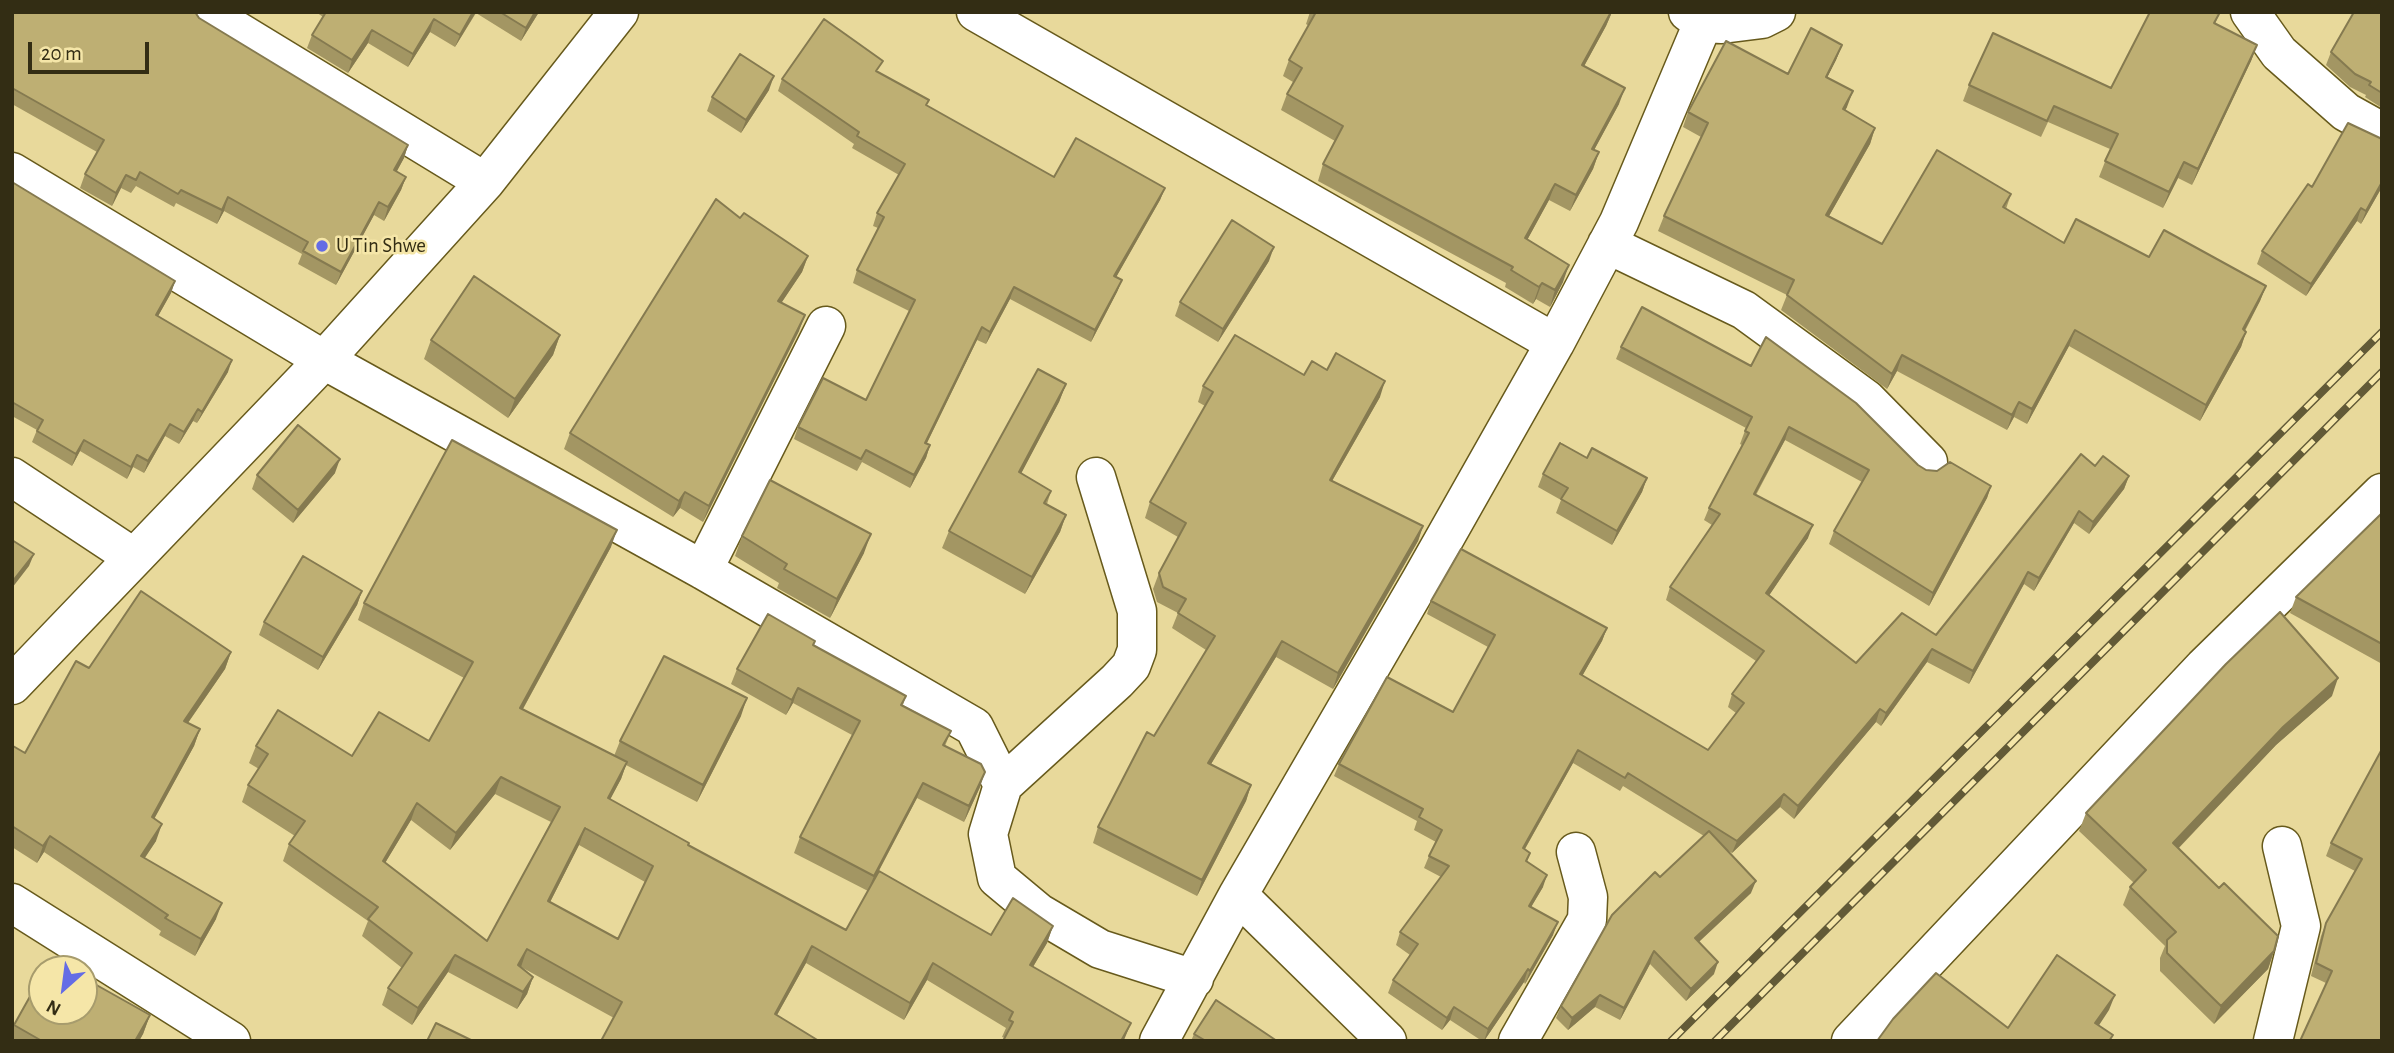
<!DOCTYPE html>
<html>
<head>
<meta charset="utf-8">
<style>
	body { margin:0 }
	#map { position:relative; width:2394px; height:1053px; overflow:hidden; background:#e8d99b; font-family:"Alegreya Sans",sans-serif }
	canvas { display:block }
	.frame { position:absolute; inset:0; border:14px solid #332d14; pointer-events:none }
	.north { position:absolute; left:28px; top:955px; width:70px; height:70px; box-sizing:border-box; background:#f5e6a8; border:2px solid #a79c6d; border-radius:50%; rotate:208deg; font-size:19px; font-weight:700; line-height:28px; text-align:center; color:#332d14 }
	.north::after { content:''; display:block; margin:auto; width:24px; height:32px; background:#646ce5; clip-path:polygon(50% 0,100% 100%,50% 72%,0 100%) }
	.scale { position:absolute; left:28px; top:42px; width:121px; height:32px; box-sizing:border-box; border:4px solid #332d14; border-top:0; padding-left:9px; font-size:21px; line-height:24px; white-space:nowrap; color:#332d14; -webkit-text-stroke:5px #f5e6a8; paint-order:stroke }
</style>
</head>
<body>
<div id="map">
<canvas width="2394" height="1053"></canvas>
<div class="frame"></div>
<div class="north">N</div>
<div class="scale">20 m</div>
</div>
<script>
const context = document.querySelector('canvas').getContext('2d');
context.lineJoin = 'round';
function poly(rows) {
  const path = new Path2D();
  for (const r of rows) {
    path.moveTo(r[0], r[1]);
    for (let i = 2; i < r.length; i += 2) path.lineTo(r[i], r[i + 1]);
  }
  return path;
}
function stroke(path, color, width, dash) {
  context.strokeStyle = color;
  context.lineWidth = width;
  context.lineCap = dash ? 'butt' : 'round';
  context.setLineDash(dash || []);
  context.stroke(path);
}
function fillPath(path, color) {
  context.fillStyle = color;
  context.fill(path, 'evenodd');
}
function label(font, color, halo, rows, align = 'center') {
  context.font = font + ' "Alegreya Sans",sans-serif';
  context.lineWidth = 5;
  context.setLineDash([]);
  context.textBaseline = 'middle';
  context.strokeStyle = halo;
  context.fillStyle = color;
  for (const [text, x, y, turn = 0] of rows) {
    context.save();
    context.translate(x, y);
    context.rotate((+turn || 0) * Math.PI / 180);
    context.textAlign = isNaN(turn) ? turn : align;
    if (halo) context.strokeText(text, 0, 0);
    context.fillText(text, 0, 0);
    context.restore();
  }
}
const minor = poly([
	[206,12,485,182],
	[976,12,1555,343],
	[1688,12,1703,23,1722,24,1762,19,1776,12],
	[2250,12,2279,53,2346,112,2382,132],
	[12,172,324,360,703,570,974,727,1003,785,988,834,997,878,1039,913,1100,949,1194,979],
	[1607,244,1744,310,1866,399,1928,462],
	[12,477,133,557],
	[703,570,826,326],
	[12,685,324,360,485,182,619,12],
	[1003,785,1117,681,1131,666,1137,650,1137,611,1096,477],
	[1238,895,1387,1041],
	[12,903,231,1041],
	[1159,1041,1238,895,1421,580,1555,343,1619,222,1703,23],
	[1518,1041,1587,920,1588,897,1576,852],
	[1851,1041,2204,667,2382,493],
	[2273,1041,2301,926,2282,846]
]);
stroke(minor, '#675a1c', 41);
stroke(minor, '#fff', 38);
const rail = poly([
	[1671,1041,2382,332],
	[1715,1041,2382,372]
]);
stroke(rail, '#625a37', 8);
stroke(rail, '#f5e6a8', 5, [16]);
fillPath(poly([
	[12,12,199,18,408,145,404,158,396,172,406,177,401,190,384,221,374,215,336,285,298,264,302,254,224,211,217,224,176,203,174,207,136,186,131,193,121,188,112,206,80,188,85,174,97,152,12,104],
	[316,12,539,12,521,41,476,13,455,47,430,32,408,67,368,43,348,73,307,48,312,35,323,17],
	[1310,12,1612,12,1606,26,1584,66,1619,104,1594,150,1599,152,1593,169,1570,211,1549,200,1527,240,1563,282,1550,307,1536,299,1533,304,1505,287,1506,283,1318,181,1323,164,1335,141,1281,110,1287,94,1293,82,1283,76,1289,60,1309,26,1306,24],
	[2382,12,2382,108,2365,97,2366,95,2350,87,2326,65,2331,52],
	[2219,14,2215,24,2257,45,2251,61,2192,185,2178,178,2163,208,2099,177,2110,149,2048,122,2041,137,1963,101,1969,85,2111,88],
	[1842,45,1836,60,1827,77,1847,107,1845,110,1875,128,1870,144,1829,216,1882,244,2011,194,2006,209,2064,243,2149,257,2266,286,2260,301,2245,331,2246,332,2241,347,2200,421,2069,346,2027,424,2014,417,2007,430,1897,371,1887,389,1781,310,1787,295,1658,231,1664,216,1701,137,1683,127,1688,112,1788,74],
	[879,73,927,106,1054,177,1165,188,1160,200,1116,277,1122,280,1117,292,1091,342,1010,299,986,344,977,340,927,443,930,445,926,458,910,488,862,462,857,471,794,439,798,427,866,400,909,311,853,283,857,270,878,228,873,226,877,213,899,175,852,148,854,144,778,91,782,79],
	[769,90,741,133,707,111,712,97],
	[2382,139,2382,187,2361,224,2357,221,2306,296,2257,264,2262,251,2312,187],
	[12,182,175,281,171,293,158,316,228,372,197,423,193,421,179,444,165,436,144,473,133,467,127,479,80,451,72,466,32,442,37,430,12,416],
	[740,218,808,256,802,272,781,303,799,331,703,522,680,508,673,517,564,449,570,433],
	[1269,261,1218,342,1175,316,1180,302],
	[560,335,553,355,508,418,424,359,431,340],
	[1621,347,1918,465,1926,470,1991,486,1987,498,1929,606,1829,544,1834,531,1862,482,1785,440,1756,495,1808,538,1769,595,1856,663,1936,635,2095,466,2129,476,2124,489,2089,534,2074,523,2034,591,2024,584,1969,684,1927,662,1881,726,1876,722,1794,819,1780,807,1732,853,1725,849,1751,893,1699,942,1714,974,1686,1001,1650,964,1620,1020,1595,1007,1568,1030,1556,1018,1561,1006,1660,877,1704,836,1623,786,1620,791,1573,763,1525,849,1530,853,1527,862,1543,887,1531,907,1553,935,1525,984,1524,982,1484,1041,1482,1041,1450,1020,1442,1030,1388,993,1393,980,1410,955,1396,945,1400,932,1441,877,1424,868,1429,856,1436,842,1414,830,1417,821,1334,776,1339,764,1453,712,1488,647,1427,614,1431,601,1607,628,1602,641,1582,676,1708,750,1736,713,1728,707,1732,694,1756,661,1666,600,1670,587,1712,525,1704,520,1709,508,1742,445,1740,444,1746,428,1616,359],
	[1327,370,1380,397,1332,481,1423,526,1418,541,1333,689,1276,657,1211,764,1251,785,1246,801,1197,896,1093,843,1098,827,1206,650,1172,628,1178,613,1157,602,1153,589,1159,573,1178,537,1145,518,1150,502,1205,406,1198,402,1203,386,1304,375],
	[1066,384,1059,402,1021,473,1051,491,1047,504,1066,515,1060,532,1025,594,942,548,949,531],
	[1587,458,1647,478,1642,492,1612,545,1556,513,1561,500,1538,487,1543,474],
	[335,473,293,523,252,489,257,475],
	[2382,513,2382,664,2290,613,2296,597],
	[742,536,864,553,830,618,777,588,779,583,735,556],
	[611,547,523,709,614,756,620,741,741,716,697,802,626,765,621,779,610,799,688,846,846,930,868,891,794,853,800,837,852,735,793,703,786,715,731,684,737,669,813,645,906,696,903,705,951,731,945,746,980,787,964,822,917,798,870,888,991,935,1053,926,1047,943,1033,967,1124,1040,1005,1038,1002,1037,1006,1028,927,980,904,1020,806,963,777,1015,614,1018,521,967,533,977,527,994,517,1009,448,972,412,1025,382,1005,388,988,402,968,362,936,368,921,283,861,289,844,295,836,242,802,248,785,259,769,249,763,256,746,352,756,429,741,464,678,358,620,364,603],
	[495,794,551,822,487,941,385,863,411,820,450,850],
	[579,845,645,882,618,939,550,902],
	[362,591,357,605,318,670,259,635,264,622],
	[231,652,225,669,188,723,200,729,194,746,154,818,156,841,144,858,216,919,195,956,159,935,161,931,44,852,37,863,12,847,12,747,25,753,89,668],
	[2332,696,2276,745,2178,849,2274,951,2268,969,2214,1024,2160,971,2160,958,2165,946,2123,905,2130,887,2134,883,2079,831,2086,813],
	[2382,749,2382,1041,2326,983,2311,976,2321,936,2326,923,2355,871,2326,856,2331,843],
	[150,1015,143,1034,139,1041,12,1041,12,1029,14,1025],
	[1194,1034,1277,1041,1191,1041]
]), '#a39663');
fillPath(poly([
	[473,12,476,12,455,47,460,35],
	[535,12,539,12,521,41,526,28],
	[1612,12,1606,26,1576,81,1582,65],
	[434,19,430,32,408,67,413,54],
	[372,30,368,43,348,73,352,60],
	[1842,45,1836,60,1820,92,1826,77],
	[2257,45,2251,61,2192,185,2198,169],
	[774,76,769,90,741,133,746,120],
	[1625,88,1619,104,1586,165,1592,149],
	[1853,91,1847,107,1838,124,1843,109],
	[1875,128,1870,144,1821,230,1826,215],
	[408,145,404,158,390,184,394,170],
	[1599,152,1593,169,1570,211,1576,195],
	[2184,162,2178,178,2163,208,2169,192],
	[126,175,121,188,112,206,116,193],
	[406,177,401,190,384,221,388,207],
	[2382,182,2382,187,2361,224,2366,211],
	[1555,184,1549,200,1519,255,1525,238],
	[1165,188,1160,200,1110,288,1114,276],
	[228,197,224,211,217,224,222,210],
	[379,202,374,215,336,285,341,272],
	[2361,208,2357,221,2306,296,2311,284],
	[1274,247,1269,261,1218,342,1223,329],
	[808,256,802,272,772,317,778,301],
	[1569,265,1563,282,1550,307,1555,290],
	[1122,280,1117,292,1091,342,1095,330],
	[175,281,171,293,152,327,156,315],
	[1542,283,1536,299,1533,304,1539,287],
	[2266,286,2260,301,2237,345,2243,329],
	[1014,287,1010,299,986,344,990,332],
	[805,315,799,331,703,522,709,506],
	[982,327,977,340,921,455,925,443],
	[2075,330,2069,346,2027,424,2032,409],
	[2246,332,2241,347,2200,421,2206,405],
	[560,335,553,355,508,418,515,399],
	[1902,355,1897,371,1887,389,1892,374],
	[232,360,228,372,197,423,202,412],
	[1385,381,1380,397,1324,495,1330,480],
	[1066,384,1059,402,1013,489,1019,472],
	[2019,402,2014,417,2007,430,2012,415],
	[198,409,193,421,179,444,184,432],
	[170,424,165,436,144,473,148,461],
	[1789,427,1785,440,1749,506,1754,494],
	[84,440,80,451,72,466,76,454],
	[930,445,926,458,910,488,914,475],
	[137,455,133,467,127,479,131,467],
	[340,459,335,473,293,523,298,510],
	[2129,476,2124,489,2089,534,2093,522],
	[1647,478,1642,492,1612,545,1617,531],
	[1991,486,1987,498,1929,606,1933,593],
	[685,492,680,508,673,517,679,501],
	[2079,511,2074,523,2034,591,2039,578],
	[1066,515,1060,532,1025,594,1032,577],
	[1813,525,1808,538,1762,606,1766,593],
	[1423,526,1418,541,1333,689,1338,673],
	[617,530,611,547,514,725,520,708],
	[871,534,864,553,830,618,837,599],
	[34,554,29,566,12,588,12,582],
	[2028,572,2024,584,1969,684,1973,671],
	[362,591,357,605,318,670,323,657],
	[1607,628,1602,641,1576,687,1580,674],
	[1282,641,1276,657,1202,779,1208,763],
	[1932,649,1927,662,1881,726,1886,713],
	[231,652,225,669,178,737,184,721],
	[2338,678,2332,696,2276,745,2166,861,2173,843,2283,727],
	[798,688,793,703,786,715,792,700],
	[747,698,741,716,697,802,703,785],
	[1880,709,1876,722,1794,819,1798,806],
	[200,729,194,746,146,834,152,817],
	[1578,750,1573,763,1518,861,1523,848],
	[627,762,621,779,602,815,608,798],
	[985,772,980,787,964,822,969,806],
	[501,777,495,794,450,850,456,833],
	[923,783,917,798,868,891,874,876],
	[1251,785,1246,801,1197,896,1202,880],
	[1784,794,1780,807,1732,853,1737,841],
	[417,803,411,820,376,878,383,861],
	[162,824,156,841,135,873,141,856],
	[585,828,579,845,542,918,548,901],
	[50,836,44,852,37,863,43,846],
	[1547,875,1543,887,1524,919,1529,906],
	[1756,881,1751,893,1690,950,1695,938],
	[222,903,216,919,195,956,201,939],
	[1558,922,1553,935,1525,984,1530,971],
	[1053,926,1047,943,1024,982,1030,965],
	[812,946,806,963,768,1031,775,1014],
	[527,949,521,967,512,982,518,965],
	[1654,951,1650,964,1620,1020,1624,1008],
	[2274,951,2268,969,2214,1024,2221,1006],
	[455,955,448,972,412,1025,418,1008],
	[1718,962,1714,974,1686,1001,1691,989],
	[933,963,927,980,904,1020,910,1003],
	[1528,969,1524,982,1484,1041,1488,1029],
	[533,977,527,994,517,1009,523,992],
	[1600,995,1595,1007,1568,1030,1572,1018],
	[2115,995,2109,1010,2090,1039,2095,1023],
	[1454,1007,1450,1020,1442,1030,1447,1018],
	[150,1015,143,1034,139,1041,135,1041],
	[1131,1023,1124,1040,1121,1041]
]), '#857a50');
const building = poly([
	[12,12,195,12,199,18,408,145,394,170,406,177,388,207,379,202,341,272,303,251,308,242,228,197,222,210,181,190,178,194,140,172,136,180,126,175,116,193,85,174,104,140,12,88,12,12],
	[326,12,473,12,460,35,434,19,413,54,372,30,352,60,312,35,326,12],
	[500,12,535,12,526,28,500,12],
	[1316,12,1611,12,1582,65,1625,88,1592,149,1599,152,1576,195,1555,184,1525,238,1569,265,1555,290,1542,283,1539,287,1511,270,1513,267,1323,164,1343,126,1287,94,1302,68,1289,60,1316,12],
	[2150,12,2214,12,2219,14,2214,23,2257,45,2198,169,2184,162,2169,192,2105,161,2118,134,2054,106,2047,121,1969,85,1993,33,2111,88,2150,12],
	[2354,12,2382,12,2382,93,2369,85,2371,82,2355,74,2331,52,2354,12],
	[824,19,883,61,876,71,929,100,926,105,1054,177,1076,138,1165,188,1114,276,1122,280,1095,330,1014,287,990,332,982,327,925,443,930,445,914,475,866,450,861,459,798,427,823,378,866,400,915,300,857,270,884,217,877,213,905,164,857,136,859,132,782,79,824,19],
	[1811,28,1842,45,1826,77,1853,91,1843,109,1875,128,1826,215,1882,244,1937,150,2011,194,2003,207,2064,243,2076,219,2149,257,2164,230,2266,286,2243,329,2246,332,2206,405,2075,330,2032,409,2019,402,2012,415,1902,355,1892,374,1787,295,1794,280,1664,216,1708,123,1688,112,1726,41,1788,74,1811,28],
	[740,54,774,76,746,120,712,97,740,54],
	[2348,123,2382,139,2382,182,2366,211,2361,208,2311,284,2262,251,2308,184,2312,187,2348,123],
	[12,182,175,281,156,315,232,360,202,412,198,409,184,432,170,424,148,461,137,455,131,467,84,440,76,454,37,431,43,420,12,402,12,182],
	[716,199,740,218,744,213,808,256,778,301,805,315,709,506,685,492,679,501,570,433,716,199],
	[1232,220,1274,247,1223,329,1180,302,1232,220],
	[474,276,560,335,515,399,431,340,474,276],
	[1642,307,1751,366,1766,337,1856,403,1918,465,1926,470,1937,471,1950,462,1991,486,1933,593,1834,531,1869,470,1789,427,1754,494,1813,525,1766,593,1856,663,1902,613,1936,635,2081,454,2095,466,2103,456,2129,476,2093,522,2079,511,2039,578,2028,572,1973,671,1932,649,1886,713,1880,709,1798,806,1784,794,1737,841,1628,773,1625,778,1578,750,1523,848,1530,853,1526,861,1547,875,1529,906,1558,922,1530,971,1528,969,1488,1029,1454,1007,1447,1018,1393,980,1418,944,1400,932,1449,866,1429,856,1442,830,1419,817,1423,809,1339,764,1387,677,1453,712,1495,635,1431,601,1461,549,1607,628,1580,674,1708,750,1744,703,1732,694,1764,651,1670,587,1720,514,1709,508,1749,433,1745,431,1752,417,1621,347,1642,307],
	[1235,335,1304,375,1312,361,1327,370,1336,353,1385,381,1330,480,1423,526,1338,673,1282,641,1208,763,1251,785,1202,880,1098,827,1147,732,1154,736,1215,636,1178,613,1186,599,1163,587,1159,573,1186,523,1150,502,1213,392,1203,386,1235,335],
	[1038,369,1066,384,1019,472,1051,491,1044,503,1066,515,1032,577,949,531,1038,369],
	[298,425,340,459,298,510,257,475,298,425],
	[452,440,617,530,520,708,627,762,608,798,689,843,688,845,846,930,879,871,991,935,1013,898,1053,926,1030,965,1131,1023,1121,1041,1003,1041,1013,1022,1009,1020,1013,1012,933,963,910,1003,812,946,775,1014,819,1041,601,1041,622,1002,527,949,518,965,533,977,523,992,455,955,418,1008,388,988,412,953,368,919,378,907,289,844,305,821,248,785,268,754,256,746,278,710,352,756,379,712,429,741,473,662,364,603,452,440],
	[501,777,560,807,487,941,383,861,417,803,456,833,501,777],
	[585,828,653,866,618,939,548,901,585,828],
	[1560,443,1587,458,1592,448,1647,478,1617,531,1561,499,1568,488,1543,474,1560,443],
	[770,480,871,534,837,599,784,569,787,564,742,536,770,480],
	[2382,513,2382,644,2296,597,2382,513],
	[12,540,34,554,12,582,12,540],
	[303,556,362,591,323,657,264,622,303,556],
	[141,591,231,652,184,721,200,729,152,817,162,824,141,856,222,903,201,939,165,918,168,915,50,836,43,846,12,826,12,747,13,746,25,753,76,661,89,668,141,591],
	[2280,612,2338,678,2283,727,2173,843,2219,888,2224,883,2278,936,2274,951,2221,1006,2167,953,2167,940,2176,932,2130,887,2146,870,2086,813,2226,664,2280,612],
	[768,614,815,641,813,645,906,696,901,705,951,731,943,745,981,764,985,772,969,806,923,783,874,876,800,837,860,721,798,688,792,700,737,669,768,614],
	[664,656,747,698,703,785,620,741,664,656],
	[2382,749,2382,1041,2300,1041,2332,971,2316,963,2326,923,2362,859,2331,843,2382,749],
	[1709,831,1756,881,1695,938,1718,962,1691,989,1654,951,1624,1008,1600,995,1572,1018,1561,1006,1612,915,1655,872,1660,877,1709,831],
	[2057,955,2115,995,2095,1023,2113,1035,2109,1041,1877,1041,1893,1019,1936,973,2008,1028,2057,955],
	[51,959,68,969,45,969,51,959],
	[42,975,42,1011,84,1011,84,978,150,1015,135,1041,42,1041,14,1025,42,975],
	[1216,1000,1277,1041,1206,1041,1194,1034,1216,1000],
	[436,1023,473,1041,427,1041,436,1023]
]);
fillPath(building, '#beaf73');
stroke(building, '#857a50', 2);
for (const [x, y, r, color] of [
	[322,246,7,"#646ce5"]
]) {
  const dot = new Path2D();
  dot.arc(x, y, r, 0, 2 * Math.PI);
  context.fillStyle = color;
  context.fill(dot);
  stroke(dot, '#f5e6a8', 2.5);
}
label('21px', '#332d14', '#f5e6a8', [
	["U Tin Shwe",336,246]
], 'left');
</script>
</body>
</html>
